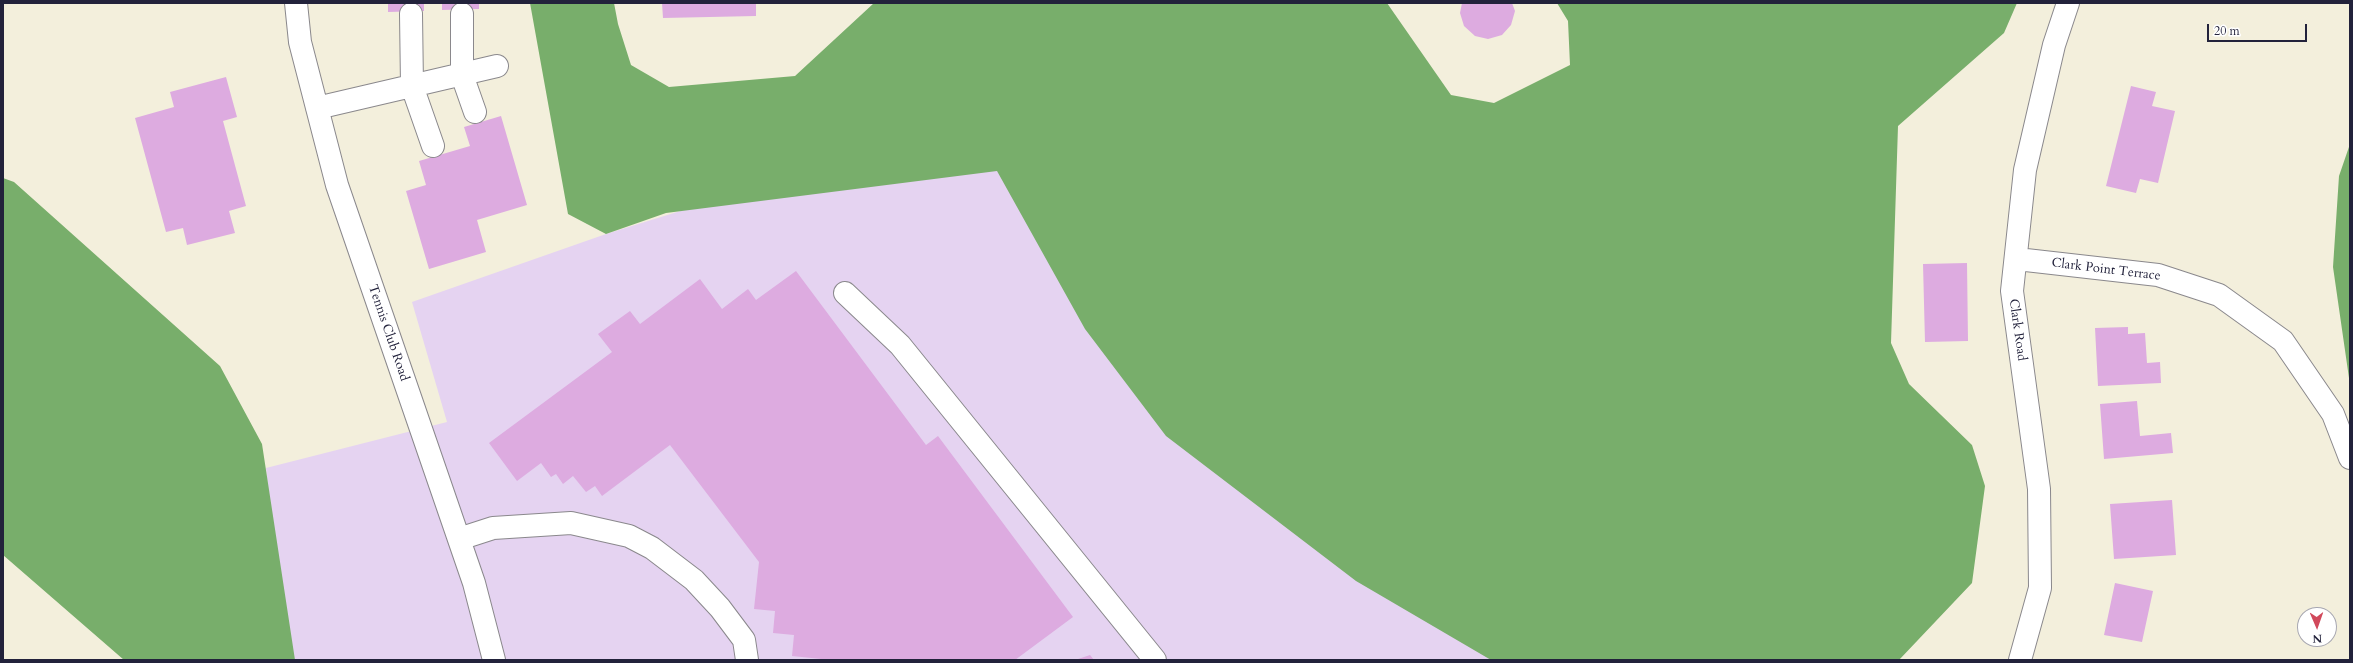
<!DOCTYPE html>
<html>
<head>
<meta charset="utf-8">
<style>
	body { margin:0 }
	#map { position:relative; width:2353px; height:663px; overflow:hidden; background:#f3efdc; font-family:Cardo,serif }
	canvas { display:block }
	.frame { position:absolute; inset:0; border:4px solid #22223b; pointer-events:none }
	.north { position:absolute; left:2297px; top:607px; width:40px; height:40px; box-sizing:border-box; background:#fff; border:1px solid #a7a7b1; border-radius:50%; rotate:178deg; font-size:11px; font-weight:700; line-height:16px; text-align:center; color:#22223b }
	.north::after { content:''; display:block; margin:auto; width:14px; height:18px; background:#d1495b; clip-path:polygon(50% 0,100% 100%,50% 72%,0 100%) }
	.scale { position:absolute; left:2207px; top:24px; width:100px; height:18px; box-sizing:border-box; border:2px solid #22223b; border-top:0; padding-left:5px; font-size:12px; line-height:14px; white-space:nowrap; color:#22223b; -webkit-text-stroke:3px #fff; paint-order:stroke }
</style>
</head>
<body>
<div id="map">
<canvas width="2353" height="663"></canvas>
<div class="frame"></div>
<div class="north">N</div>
<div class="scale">20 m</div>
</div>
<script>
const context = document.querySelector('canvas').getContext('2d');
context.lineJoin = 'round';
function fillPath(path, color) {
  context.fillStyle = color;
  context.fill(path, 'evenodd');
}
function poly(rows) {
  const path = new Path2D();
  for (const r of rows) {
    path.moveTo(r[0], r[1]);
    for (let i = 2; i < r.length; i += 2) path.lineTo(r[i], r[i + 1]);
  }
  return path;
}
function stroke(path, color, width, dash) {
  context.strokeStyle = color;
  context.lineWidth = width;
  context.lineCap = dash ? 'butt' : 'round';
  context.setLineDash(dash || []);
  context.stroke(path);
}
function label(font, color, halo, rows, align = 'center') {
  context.font = font + ' Cardo,serif';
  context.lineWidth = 3.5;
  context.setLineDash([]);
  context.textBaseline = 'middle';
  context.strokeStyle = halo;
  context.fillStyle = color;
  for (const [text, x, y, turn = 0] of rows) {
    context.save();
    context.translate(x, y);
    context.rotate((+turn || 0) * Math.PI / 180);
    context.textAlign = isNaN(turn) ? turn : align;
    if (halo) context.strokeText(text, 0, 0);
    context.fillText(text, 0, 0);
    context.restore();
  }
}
fillPath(poly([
	[1003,111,1562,660,285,660,266,468,447,422,412,302,606,234]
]), '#e5d3f1');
fillPath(poly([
	[530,3,614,3,618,24,631,65,669,87,795,76,874,3,1387,3,1451,95,1494,103,1570,65,1568,21,1557,3,2017,3,2004,33,1898,126,1891,343,1909,384,1972,445,1985,486,1972,583,1899,660,1491,660,1356,581,1166,436,1085,329,997,171,666,213,606,234,568,214],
	[2350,144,2350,385,2333,267,2339,176],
	[3,178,14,182,220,366,262,444,295,660,124,660,3,555]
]), '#78ae6b');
fillPath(poly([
	[388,3,424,3,424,11,388,12],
	[442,3,479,3,479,9,442,10],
	[662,3,756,3,756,16,663,18],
	[1462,3,1512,3,1515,11,1511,25,1502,35,1488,39,1475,36,1464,26,1460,13],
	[226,77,237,117,223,121,246,206,229,211,235,233,187,245,183,228,166,232,135,118,174,107,170,92],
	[2131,86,2156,92,2152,106,2175,111,2158,183,2140,179,2136,193,2106,186],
	[501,116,527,205,477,220,486,252,429,269,406,191,426,185,419,161,470,146,464,127],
	[1967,263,1968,341,1925,342,1923,264],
	[796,271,926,445,938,436,1073,617,1015,660,831,660,792,656,794,635,773,633,775,611,754,609,759,562,670,445,602,496,595,486,586,492,573,476,563,484,556,474,551,477,541,463,517,481,489,443,612,352,598,334,630,311,640,324,700,279,722,309,748,289,756,300],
	[2128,327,2128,334,2145,333,2147,363,2160,362,2161,383,2098,386,2095,328],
	[2137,401,2140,436,2171,433,2173,453,2104,459,2100,404],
	[2172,500,2176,555,2114,559,2110,504],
	[2115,583,2153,591,2142,642,2104,635],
	[1090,655,1094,660,1075,660]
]), '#ddabe0');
const minor = poly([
	[296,3,300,42,337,185,474,583,494,660],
	[411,14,412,86,433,146],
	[462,14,462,75,475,112],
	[317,108,497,66],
	[2017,259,2158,275,2219,295,2283,341,2333,414,2350,458],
	[845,293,900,345,1155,660],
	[459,539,493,528,571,523,629,536,652,548,694,580,720,608,744,640,747,660],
	[2020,660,2040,588,2039,489,2012,291,2025,170,2054,45,2068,3]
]);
stroke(minor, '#8a888c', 24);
stroke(minor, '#fff', 22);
label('13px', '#22223b', '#fff', [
	["Clark Point Terrace",2106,270,7],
	["Clark Road",2017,330,82],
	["Tennis Club Road",388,333,71]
]);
</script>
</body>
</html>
